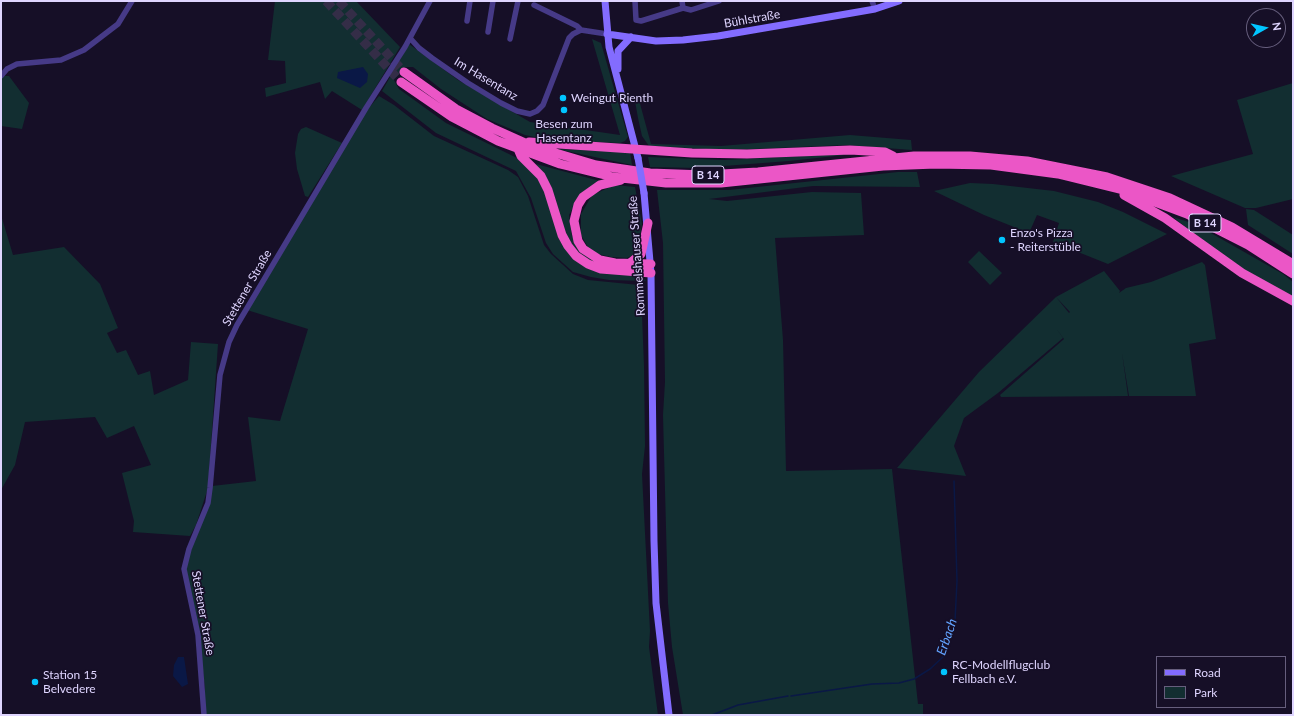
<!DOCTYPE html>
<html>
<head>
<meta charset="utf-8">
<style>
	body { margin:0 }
	#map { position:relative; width:1294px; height:716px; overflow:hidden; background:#160f27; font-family:Lato,sans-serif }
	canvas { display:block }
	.frame { position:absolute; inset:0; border:2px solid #dfd5ff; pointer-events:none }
	.legend { position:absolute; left:1156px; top:656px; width:130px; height:52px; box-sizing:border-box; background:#160f27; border:1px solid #665e7d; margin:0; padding:5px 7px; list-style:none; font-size:12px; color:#dfd5ff }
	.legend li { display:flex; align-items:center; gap:8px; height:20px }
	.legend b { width:20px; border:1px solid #665e7d }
	.north { position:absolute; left:1246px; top:8px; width:40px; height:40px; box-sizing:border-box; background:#160f27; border:1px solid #665e7d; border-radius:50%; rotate:82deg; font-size:11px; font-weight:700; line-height:16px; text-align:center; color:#dfd5ff }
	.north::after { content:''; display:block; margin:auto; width:14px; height:18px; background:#01c5ff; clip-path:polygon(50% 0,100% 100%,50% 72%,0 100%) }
</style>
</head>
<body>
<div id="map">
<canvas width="1294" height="716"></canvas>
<div class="frame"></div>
<ul class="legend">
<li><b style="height:5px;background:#836cff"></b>Road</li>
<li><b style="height:11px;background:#122e31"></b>Park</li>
</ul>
<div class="north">N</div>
</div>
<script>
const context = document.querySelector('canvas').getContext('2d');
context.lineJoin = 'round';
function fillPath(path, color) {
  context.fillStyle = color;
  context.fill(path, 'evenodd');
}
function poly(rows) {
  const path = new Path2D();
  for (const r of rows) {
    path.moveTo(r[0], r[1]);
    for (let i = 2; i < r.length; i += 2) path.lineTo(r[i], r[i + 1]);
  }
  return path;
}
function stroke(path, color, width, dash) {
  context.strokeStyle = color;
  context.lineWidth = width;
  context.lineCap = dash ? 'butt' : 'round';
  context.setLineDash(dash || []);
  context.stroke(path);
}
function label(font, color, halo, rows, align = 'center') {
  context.font = font + ' Lato,sans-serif';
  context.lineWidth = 3.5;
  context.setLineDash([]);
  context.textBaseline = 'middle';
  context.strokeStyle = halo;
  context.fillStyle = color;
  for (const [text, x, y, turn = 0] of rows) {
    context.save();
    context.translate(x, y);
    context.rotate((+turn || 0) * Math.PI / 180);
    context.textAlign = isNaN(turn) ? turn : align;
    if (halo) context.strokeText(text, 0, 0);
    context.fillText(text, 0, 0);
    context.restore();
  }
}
fillPath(poly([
	[275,1,356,1,400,47,362,110,332,91,325,99,320,82,266,97,265,88,286,83,285,61,268,60],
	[592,39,601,43,628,137,625,141,620,143,549,140,525,135,487,119,441,89,413,67,405,67,394,80,399,89,446,123,517,158,537,176,548,198,559,239,575,260,592,270,641,276,646,281,609,280,591,277,573,272,553,254,546,243,531,198,516,171,436,133,382,91,409,44,458,80,530,122,620,135],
	[1,76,9,76,29,103,22,129,1,126],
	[1293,83,1293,199,1256,208,1245,208,1171,176,1253,154,1237,100],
	[379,96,394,105,434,136,508,170,518,177,528,196,544,245,551,254,573,274,588,280,639,285,641,289,644,366,645,446,642,474,650,631,649,647,658,715,205,715,205,689,197,617,188,584,186,562,212,486,256,481,248,417,280,421,308,329,247,310,367,110],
	[639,100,651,144,721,146,850,135,911,140,912,150,846,145,729,150,649,146,642,136,638,118,635,101],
	[306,127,342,143,308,197,305,196,297,169,295,153,298,134,301,129],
	[557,149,630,152,632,165],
	[863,153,789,161,698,168,650,167,648,157,724,160],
	[536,164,600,181,581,193,569,215,572,236,585,255,595,261,595,264,582,256,567,239,552,191],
	[898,172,917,172,920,187,813,186,709,199,727,201,812,192,861,193,864,235,775,238,783,340,786,471,892,469,918,704,923,704,923,715,683,715,672,647,668,603,663,415,665,382,663,243,657,190,729,190],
	[970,183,993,184,1054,191,1098,202,1123,212,1167,234,1108,264,1053,242,1059,223,1037,215,1029,233,984,215,934,191],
	[615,185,635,187,642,224,637,253,627,258,611,257,598,254,589,249,581,235,581,214,592,195],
	[1246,209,1254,210,1293,235,1293,254,1248,225],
	[1,215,13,255,64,247,100,284,118,328,107,333,117,353,126,350,138,375,150,371,154,395,188,380,191,342,218,344,208,488,196,525,190,536,133,532,134,521,122,473,151,465,134,426,107,438,95,417,25,422,15,465,1,490],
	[1173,217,1195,224,1283,274,1293,282,1293,296,1250,274,1211,248],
	[979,251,1002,273,990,285,968,262],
	[1202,262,1205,265,1216,339,1189,344,1196,396,1129,396,1122,353,1128,396,1001,397,1000,395,1064,339,1055,327,1063,338,998,393,964,418,954,446,966,476,897,468,979,372,1056,297,1069,313,1070,312,1056,297,1104,271,1120,291,1119,293,1126,288,1151,282]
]), '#122e31');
fillPath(poly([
	[363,67,368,74,367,82,360,88,337,78,338,72],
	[178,657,184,657,188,684,182,687,173,676,174,665]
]), '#0a1846');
stroke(poly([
	[791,696,872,684,899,683,914,679,930,669,943,657,955,621,957,581,954,481],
	[712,715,738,705,788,696]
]), '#0a1846', 1.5);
stroke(poly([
	[326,1,401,82],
	[339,1,404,72]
]), '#342d47', 9, [9, 4.5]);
stroke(poly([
	[635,1,636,20,641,21,683,8,691,10,719,1],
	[682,1,683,8],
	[872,1,875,9],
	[534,5,577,26,581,30],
	[467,21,470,1],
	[488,32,493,1],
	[410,38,419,48,432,58,468,83,501,103,517,111,530,114,537,111,543,105,569,38,573,34,581,30,607,34],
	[510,39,518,1],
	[1,76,7,69,17,64,61,60,84,50,118,24,132,1],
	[204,715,198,635,184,569,189,549,208,503,210,488,220,375,229,342,237,325,366,108,405,47,430,1]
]), '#463a87', 5.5);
stroke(poly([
	[605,1,609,47,638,158],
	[607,34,656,41,683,40,718,36,852,13,875,9,899,1],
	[618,69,618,51,631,37],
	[644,193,651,273,654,541,656,603,669,715]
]), '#836cff', 7);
stroke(poly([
	[404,72,456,109,492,128,532,146,596,165,650,173,704,175,758,172,914,156,970,156,1027,161,1107,177,1170,198,1232,227,1293,264],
	[401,82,452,117,498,141,560,164,613,177,666,183,721,183,883,166,936,164,991,165,1058,174,1123,190,1187,214,1248,245,1293,274],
	[529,142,692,153,747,154,850,150,885,152,893,156],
	[518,149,521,156,541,176,548,190,562,235,568,246,576,256,588,264,601,269,651,273],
	[621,180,600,185,583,197,578,205,574,221,578,241,583,249,600,260,615,263,651,264],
	[1124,195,1165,218,1242,273,1293,301],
	[629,264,641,254,648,223]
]), '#eb56c6', 9);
stroke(poly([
	[638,158,644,193]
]), '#836cff', 7);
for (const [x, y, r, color] of [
	[563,98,4,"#01c5ff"],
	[564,110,4,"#01c5ff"],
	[1002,240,4,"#01c5ff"],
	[944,672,4,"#01c5ff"],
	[35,682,4,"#01c5ff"]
]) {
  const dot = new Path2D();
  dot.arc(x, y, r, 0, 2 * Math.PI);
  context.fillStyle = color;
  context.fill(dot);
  stroke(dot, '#160f27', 1.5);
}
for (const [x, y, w] of [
	[708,175,32],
	[1205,223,32]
]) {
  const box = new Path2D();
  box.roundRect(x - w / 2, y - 9, w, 18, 3);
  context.fillStyle = '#160f27';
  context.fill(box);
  stroke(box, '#dfd5ff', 1);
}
label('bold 11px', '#dfd5ff', null, [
	["B 14",708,175],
	["B 14",1205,223]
]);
label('12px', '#dfd5ff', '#160f27', [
	["Bühlstraße",752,19,-10],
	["Im Hasentanz",486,79,31],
	["Rommelshauser Straße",637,256,-94],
	["Stettener Straße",247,288,-60],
	["Stettener Straße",203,613,80]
]);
label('12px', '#dfd5ff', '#160f27', [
	["Weingut Rienth",571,98],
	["Besen zum",564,124,"center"],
	["Hasentanz",564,138,"center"],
	["Enzo's Pizza",1010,233],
	["- Reiterstüble",1010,247],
	["RC-Modellflugclub",952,665],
	["Fellbach e.V.",952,679],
	["Station 15",43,675],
	["Belvedere",43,689]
], 'left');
label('italic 13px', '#63a3ff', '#160f27', [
	["Erbach",947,637,-71]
]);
</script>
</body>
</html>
